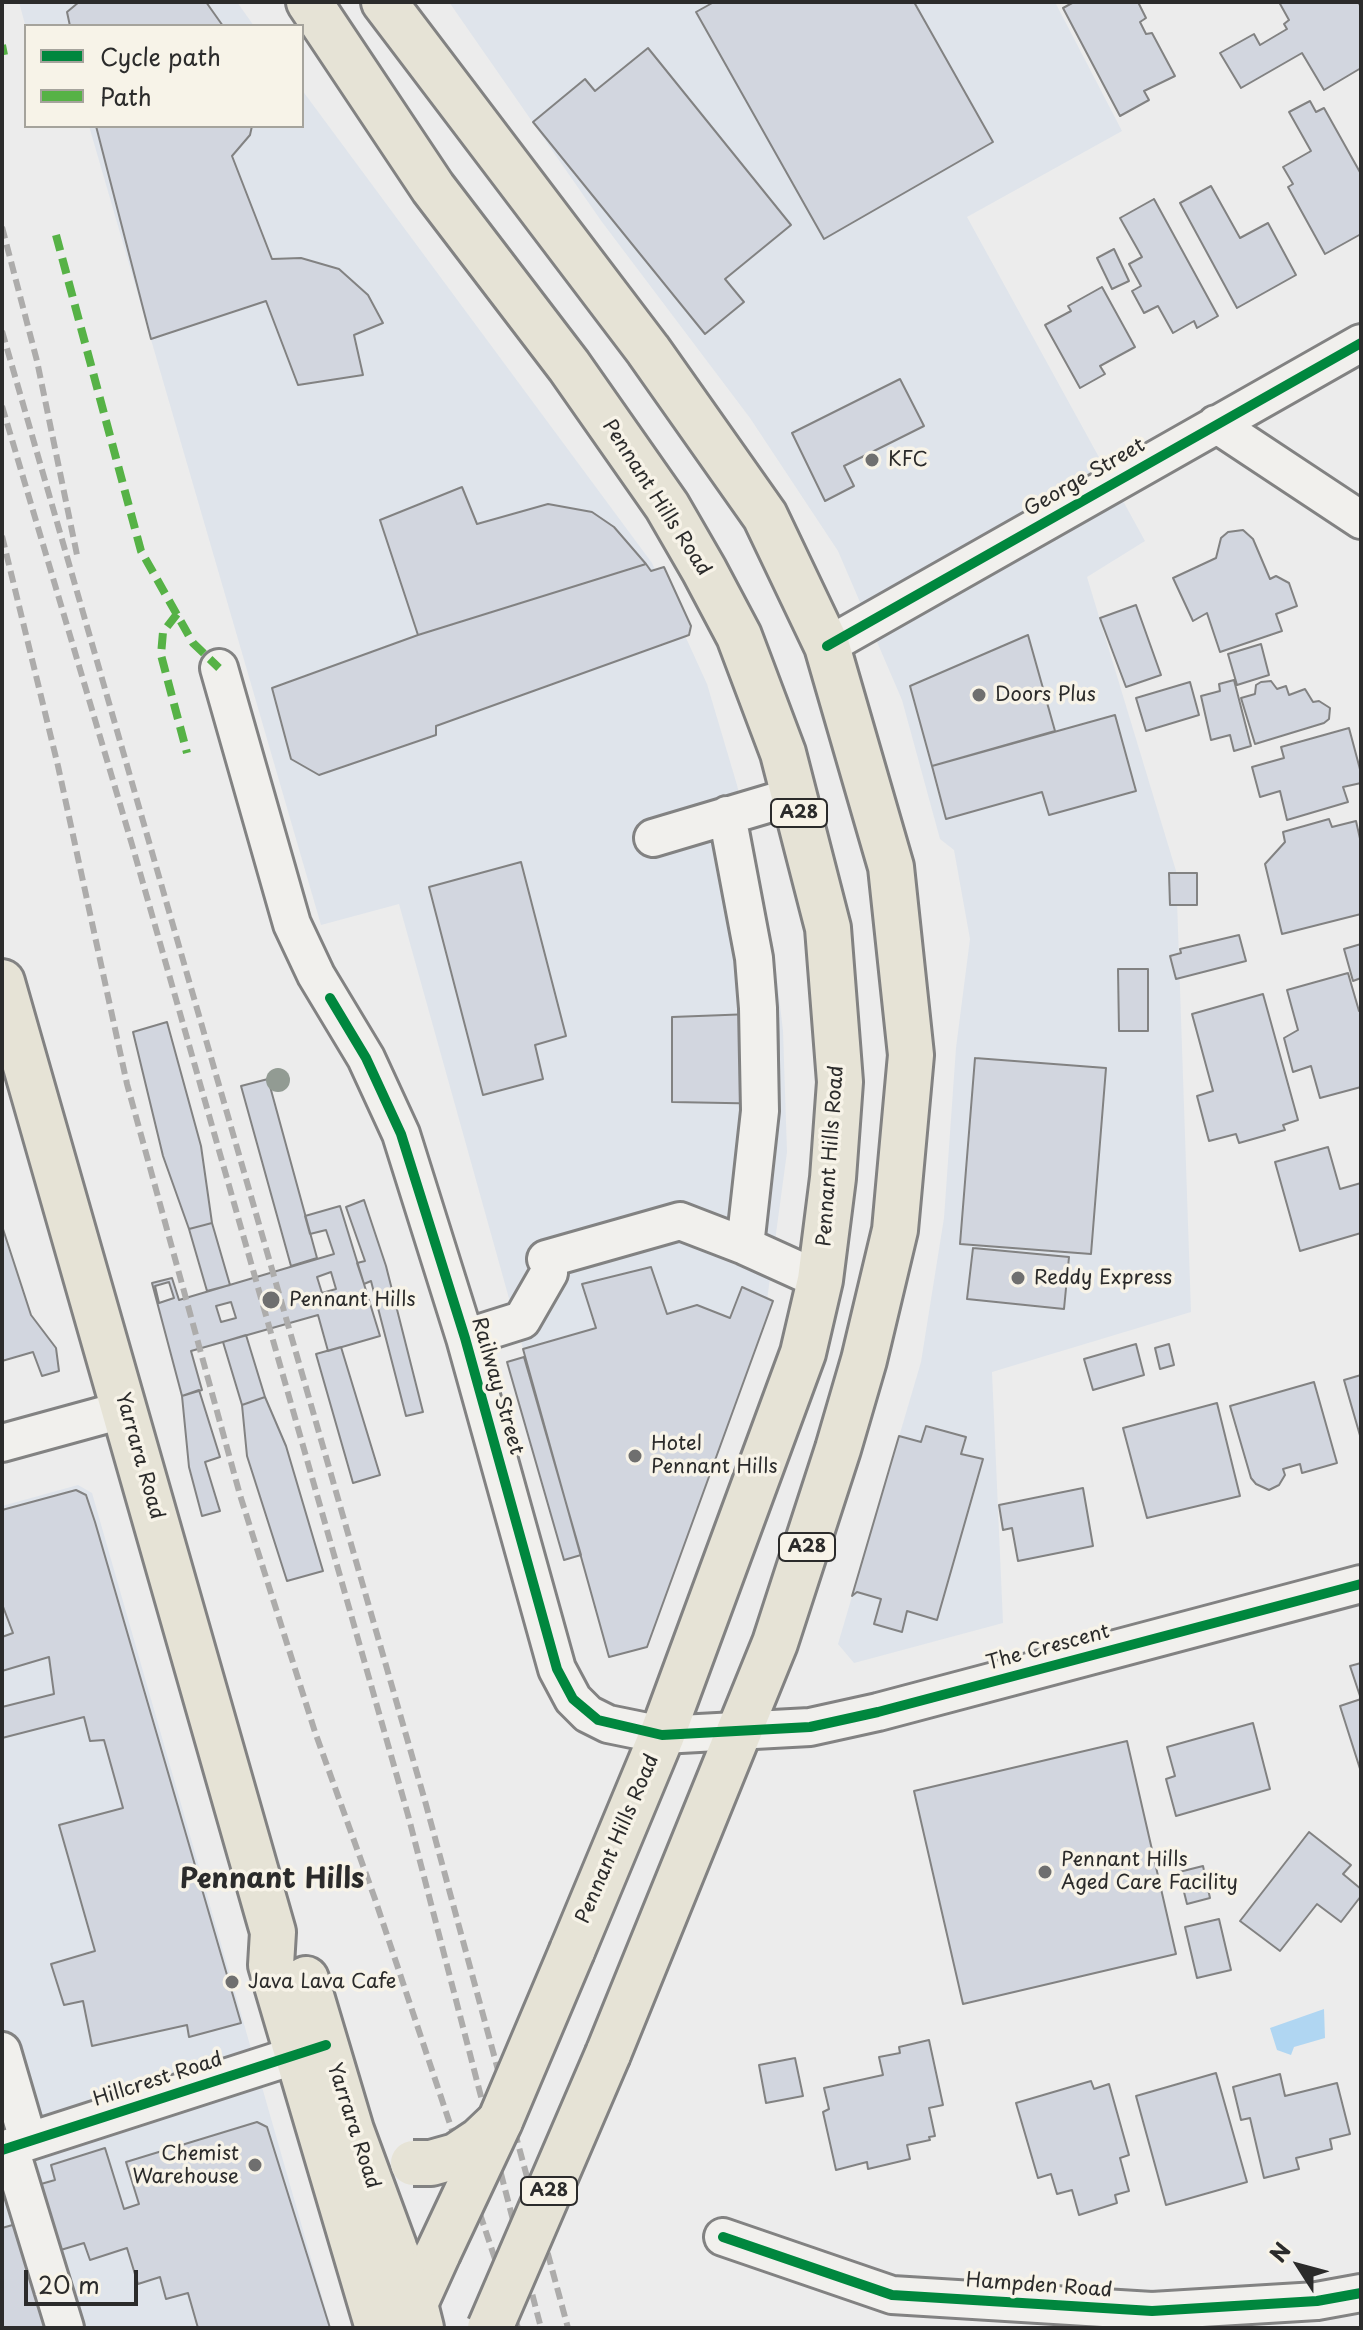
<!DOCTYPE html>
<html>
<head>
<meta charset="utf-8">
<style>
	body { margin:0 }
	#map { position:relative; width:1363px; height:2330px; overflow:hidden; background:#ececec; font-family:"Playpen Sans",sans-serif }
	canvas { display:block }
	.frame { position:absolute; inset:0; border:4px solid #2b2b2b; pointer-events:none }
	.legend { position:absolute; left:24px; top:24px; width:280px; height:104px; box-sizing:border-box; background:#f7f3e8; border:2px solid #a5a39c; margin:0; padding:10px 14px; list-style:none; font-size:24px; color:#2b2b2b }
	.legend li { display:flex; align-items:center; gap:16px; height:40px }
	.legend b { width:40px; border:2px solid #a5a39c }
	.north { position:absolute; left:1259px; top:2226px; width:80px; height:80px; -webkit-text-stroke:6px #f7f3e8; paint-order:stroke; rotate:306deg; font-size:22px; font-weight:700; line-height:32px; text-align:center; color:#2b2b2b }
	.north::after { content:''; display:block; margin:auto; width:28px; height:36px; background:#2b2b2b; clip-path:polygon(50% 0,100% 100%,50% 72%,0 100%) }
	.scale { position:absolute; left:24px; top:2270px; width:114px; height:36px; box-sizing:border-box; border:4px solid #2b2b2b; border-top:0; padding-left:10px; font-size:24px; line-height:28px; white-space:nowrap; color:#2b2b2b; -webkit-text-stroke:6px #f7f3e8; paint-order:stroke }
</style>
</head>
<body>
<div id="map">
<canvas width="1363" height="2330"></canvas>
<div class="frame"></div>
<ul class="legend">
<li><b style="height:10px;background:#00873e"></b>Cycle path</li>
<li><b style="height:10px;background:#56b246"></b>Path</li>
</ul>
<div class="north">N</div>
<div class="scale">20 m</div>
</div>
<script>
const context = document.querySelector('canvas').getContext('2d');
context.lineJoin = 'round';
function fillPath(path, color) {
  context.fillStyle = color;
  context.fill(path, 'evenodd');
}
function poly(rows) {
  const path = new Path2D();
  for (const r of rows) {
    path.moveTo(r[0], r[1]);
    for (let i = 2; i < r.length; i += 2) path.lineTo(r[i], r[i + 1]);
  }
  return path;
}
function stroke(path, color, width, dash) {
  context.strokeStyle = color;
  context.lineWidth = width;
  context.lineCap = dash ? 'butt' : 'round';
  context.setLineDash(dash || []);
  context.stroke(path);
}
function label(font, color, halo, rows, align = 'center') {
  context.font = font + ' "Playpen Sans",sans-serif';
  context.lineWidth = 7;
  context.setLineDash([]);
  context.textBaseline = 'middle';
  context.strokeStyle = halo;
  context.fillStyle = color;
  for (const [text, x, y, turn = 0] of rows) {
    context.save();
    context.translate(x, y);
    context.rotate((+turn || 0) * Math.PI / 180);
    context.textAlign = isNaN(turn) ? turn : align;
    if (halo) context.strokeText(text, 0, 0);
    context.fillText(text, 0, 0);
    context.restore();
  }
}
fillPath(poly([
	[19,2,237,2,254,26,26,28],
	[449,2,1055,2,1122,131,967,217,1145,541,1087,577,1176,871,1191,1312,992,1372,1003,1623,854,1663,838,1644,921,1362,944,1218,956,1048,970,939,954,850,940,839,902,700,838,551,750,418,602,222],
	[302,90,652,563,707,684,737,785,773,945,783,1031,787,1152,763,1330,647,1647,609,1657,399,904,321,925,89,126,302,126],
	[78,1485,92,1493,331,2328,2,2328,2,1506]
]), '#dfe4eb');
fillPath(poly([
	[1324,2009,1325,2038,1294,2047,1291,2055,1277,2050,1270,2028]
]), '#b0d6f2');
const building = poly([
	[79,2,206,2,223,26,70,26,67,12,79,2],
	[714,2,914,2,993,142,824,239,696,12,714,2],
	[1074,2,1138,2,1146,18,1140,22,1146,34,1152,33,1175,76,1144,91,1149,100,1120,116,1063,8,1074,2],
	[1279,2,1358,2,1361,7,1361,68,1324,90,1302,53,1241,88,1220,53,1254,34,1260,45,1287,29,1284,24,1289,20,1279,2],
	[648,48,791,225,725,279,744,302,705,334,533,122,585,79,595,91,648,48],
	[1310,101,1316,112,1324,108,1361,174,1361,234,1325,254,1288,187,1293,184,1283,167,1311,151,1289,112,1310,101],
	[96,126,252,126,250,135,232,156,272,259,301,258,339,269,368,295,383,323,354,335,363,375,298,385,266,301,151,339,96,126],
	[1211,186,1240,238,1268,223,1296,275,1237,308,1180,203,1211,186],
	[1154,199,1218,316,1197,328,1194,321,1173,333,1158,306,1144,313,1132,291,1141,286,1129,264,1142,257,1120,218,1154,199],
	[1114,249,1129,281,1112,289,1097,258,1114,249],
	[1102,287,1135,347,1100,366,1105,374,1080,388,1045,325,1071,311,1068,306,1102,287],
	[900,379,924,426,844,466,854,486,825,501,792,433,900,379],
	[462,487,477,524,548,504,592,512,614,527,646,564,418,635,380,520,462,487],
	[1243,530,1253,539,1270,579,1276,576,1289,583,1297,606,1276,614,1282,631,1220,652,1207,613,1193,621,1173,578,1216,558,1221,538,1228,532,1243,530],
	[646,564,651,571,664,567,691,626,689,635,436,726,436,735,319,775,291,759,272,688,418,635,646,564],
	[1136,605,1161,675,1126,687,1100,618,1136,605],
	[1028,635,1055,731,932,766,910,686,1028,635],
	[1261,644,1269,675,1237,685,1228,654,1261,644],
	[1234,680,1251,746,1234,751,1230,735,1211,740,1201,696,1220,691,1219,684,1234,680],
	[1271,681,1277,689,1286,686,1289,695,1305,689,1313,702,1319,701,1330,708,1329,719,1324,723,1255,744,1241,698,1255,694,1256,685,1261,682,1271,681],
	[1190,682,1199,715,1146,731,1136,698,1190,682],
	[1115,715,1136,791,1049,815,1042,792,946,819,932,766,1115,715],
	[1349,728,1361,773,1361,783,1343,787,1348,802,1287,820,1280,791,1260,797,1252,767,1284,758,1281,747,1349,728],
	[1329,819,1332,827,1356,821,1361,843,1361,914,1282,934,1265,864,1285,842,1283,832,1329,819],
	[521,862,566,1036,535,1045,543,1079,483,1095,429,887,521,862],
	[1169,873,1197,873,1197,905,1170,905,1169,873],
	[1239,935,1246,961,1176,979,1170,956,1181,953,1180,949,1239,935],
	[1361,944,1361,978,1353,981,1344,949,1361,944],
	[1118,969,1148,969,1148,1031,1119,1031,1118,969],
	[1348,973,1359,1011,1361,1010,1361,1087,1320,1098,1311,1066,1293,1072,1284,1038,1298,1030,1287,990,1348,973],
	[1263,994,1298,1120,1283,1125,1285,1130,1239,1143,1236,1134,1209,1141,1197,1096,1213,1091,1192,1014,1263,994],
	[778,1013,779,1104,672,1102,672,1017,778,1013],
	[167,1022,201,1146,212,1223,189,1229,163,1156,133,1032,167,1022],
	[975,1058,1106,1068,1091,1254,960,1244,975,1058],
	[268,1079,317,1258,291,1266,241,1086,268,1079],
	[1328,1147,1340,1189,1361,1183,1361,1233,1300,1251,1275,1162,1328,1147],
	[364,1200,386,1266,423,1412,406,1416,371,1281,364,1284,357,1263,365,1261,346,1207,364,1200],
	[340,1206,380,1336,328,1351,318,1315,191,1351,202,1390,182,1396,152,1283,172,1278,179,1300,334,1254,326,1230,310,1234,305,1216,340,1206],
	[212,1223,230,1285,207,1291,189,1229,212,1223],
	[2,1226,31,1315,56,1348,59,1371,42,1376,33,1352,2,1361,2,1226],
	[973,1248,1069,1257,1064,1309,967,1299,973,1248],
	[651,1267,667,1314,697,1305,730,1318,742,1287,773,1301,647,1647,609,1657,523,1349,596,1328,582,1284,651,1267],
	[331,1272,336,1289,322,1293,317,1277,331,1272],
	[169,1282,174,1298,159,1303,155,1286,169,1282],
	[231,1302,236,1318,221,1322,216,1306,231,1302],
	[246,1335,265,1397,242,1405,223,1342,246,1335],
	[1136,1344,1144,1375,1093,1390,1084,1359,1136,1344],
	[1169,1344,1174,1365,1160,1369,1155,1348,1169,1344],
	[341,1347,380,1475,353,1483,316,1354,341,1347],
	[524,1357,581,1555,564,1560,507,1362,524,1357],
	[1361,1375,1361,1439,1344,1380,1361,1375],
	[1314,1382,1337,1463,1302,1473,1300,1464,1283,1469,1285,1475,1279,1485,1269,1490,1256,1484,1251,1478,1230,1406,1314,1382],
	[199,1390,220,1457,205,1462,220,1511,202,1516,189,1467,182,1396,199,1390],
	[265,1397,286,1446,323,1571,287,1581,247,1456,242,1405,265,1397],
	[1217,1403,1240,1496,1147,1518,1123,1428,1217,1403],
	[926,1426,966,1437,961,1454,983,1459,937,1620,907,1611,902,1632,874,1624,881,1599,857,1592,852,1596,899,1436,921,1442,926,1426],
	[1083,1488,1093,1546,1018,1561,1012,1528,1003,1530,999,1505,1083,1488],
	[76,1490,86,1495,95,1522,241,2023,189,2037,187,2025,92,2046,83,2001,64,2005,51,1964,95,1951,59,1825,123,1808,104,1740,90,1741,84,1717,2,1738,2,1707,54,1694,49,1657,2,1671,2,1637,13,1633,2,1604,2,1510,76,1490],
	[1361,1663,1361,1772,1340,1706,1361,1699,1350,1666,1361,1663],
	[1253,1723,1270,1789,1176,1816,1166,1779,1175,1776,1167,1747,1253,1723],
	[1127,1741,1176,1954,963,2004,914,1791,1127,1741],
	[1309,1832,1351,1865,1343,1874,1361,1889,1361,1896,1341,1922,1317,1904,1280,1951,1240,1921,1309,1832],
	[1203,1866,1210,1898,1187,1904,1179,1872,1203,1866],
	[1219,1919,1231,1970,1197,1978,1185,1927,1219,1919],
	[929,2040,943,2105,929,2108,935,2136,929,2137,930,2140,907,2145,910,2159,868,2169,867,2162,836,2170,823,2112,829,2109,824,2088,883,2075,879,2057,900,2053,899,2047,929,2040],
	[795,2058,803,2096,766,2103,759,2065,795,2058],
	[1216,2073,1247,2182,1166,2205,1136,2096,1216,2073],
	[1280,2074,1285,2096,1337,2083,1350,2134,1330,2139,1332,2149,1296,2158,1299,2169,1264,2178,1250,2118,1241,2120,1233,2087,1280,2074],
	[1091,2081,1094,2089,1109,2084,1129,2155,1120,2158,1129,2191,1115,2195,1117,2203,1079,2215,1072,2190,1057,2194,1051,2174,1038,2178,1016,2103,1091,2081],
	[257,2122,267,2127,330,2328,198,2328,188,2293,166,2299,160,2277,138,2284,127,2248,90,2260,84,2243,54,2252,34,2186,55,2180,51,2165,105,2148,124,2209,139,2204,126,2162,257,2122],
	[16,2224,46,2328,2,2328,2,2228,16,2224]
]);
fillPath(building, '#d2d6df');
stroke(building, '#828282', 2);
const minor = poly([
	[1216,424,1361,520],
	[827,646,1361,343],
	[219,668,292,924,316,975,366,1058,401,1134,465,1338,557,1669,573,1699,588,1714,608,1724,662,1735,810,1727,878,1712,1361,1584],
	[727,815,754,958,758,1008,760,1111,745,1246],
	[653,838,794,796],
	[546,1259,680,1221,745,1246,820,1280],
	[465,1338,522,1320,549,1273],
	[2,1443,126,1409],
	[2,2051,28,2140],
	[10,2148,65,2328],
	[2,2150,321,2047],
	[723,2237,892,2295,1152,2311,1317,2301,1361,2293]
]);
const major = poly([
	[2,982,273,1932,271,1965,378,2328],
	[306,1979,351,2130,415,2304,421,2328]
]);
const highway = poly([
	[309,2,433,188,569,366,667,506,704,570,739,636,783,753,828,928,840,1082,833,1178,820,1280,803,1353,662,1735,572,1951],
	[384,2,648,350,765,516,827,646,891,867,911,1055,895,1230,864,1360,838,1449,775,1643,608,2054],
	[404,2328,438,2253]
]);
stroke(minor, '#828282', 42);
stroke(major, '#828282', 50);
stroke(highway, '#828282', 50);
stroke(minor, '#f1f0ed', 36);
stroke(major, '#e6e3d6', 44);
stroke(highway, '#e6e3d6', 44);
stroke(poly([
	[2,227,37,361,77,555],
	[2,331,425,1801,568,2328],
	[2,406,133,848,408,1815,541,2328],
	[2,536,58,766,127,1084,240,1495,315,1732,375,1899,518,2328]
]), '#adacab', 6, [12, 6]);
const majorBridge = poly([
	[413,2163,431,2163,456,2156,480,2140,500,2121]
]);
const highwayBridge = poly([
	[438,2253,500,2121,572,1951],
	[490,2328,608,2054]
]);
stroke(majorBridge, '#828282', 50, []);
stroke(highwayBridge, '#828282', 50, []);
stroke(majorBridge, '#e6e3d6', 44);
stroke(highwayBridge, '#e6e3d6', 44);
stroke(poly([
	[2,45,4,55],
	[56,235,141,551,193,643,219,668],
	[177,614,163,632,161,655,187,753]
]), '#56b246', 8, [16, 8]);
stroke(poly([
	[827,646,1361,343],
	[330,998,366,1058,401,1134,465,1338,557,1669,573,1699,598,1720,662,1735,810,1727,878,1712,1361,1584],
	[2,2150,326,2045],
	[723,2237,892,2295,1152,2311,1317,2301,1361,2293]
]), '#00873e', 10);
context.fillStyle = '#929b93';
for (const [x, y] of [
	[278,1080]
]) {
  context.beginPath();
  context.arc(x, y, 12, 0, 2 * Math.PI);
  context.fill();
}
for (const [x, y, r, color] of [
	[872,460,8,"#6f6f6f"],
	[979,695,8,"#6f6f6f"],
	[1018,1278,8,"#6f6f6f"],
	[271,1300,10,"#6f6f6f"],
	[635,1456,8,"#6f6f6f"],
	[1045,1872,8,"#6f6f6f"],
	[232,1982,8,"#6f6f6f"],
	[255,2165,8,"#6f6f6f"]
]) {
  const dot = new Path2D();
  dot.arc(x, y, r, 0, 2 * Math.PI);
  context.fillStyle = color;
  context.fill(dot);
  stroke(dot, '#f7f3e8', 3);
}
for (const [x, y, w] of [
	[799,813,56],
	[807,1547,56],
	[549,2191,56]
]) {
  const box = new Path2D();
  box.roundRect(x - w / 2, y - 14, w, 28, 6);
  context.fillStyle = '#f7f3e8';
  context.fill(box);
  stroke(box, '#2b2b2b', 2);
}
label('bold 18px', '#2b2b2b', null, [
	["A28",799,813],
	["A28",807,1547],
	["A28",549,2191]
]);
label('20px', '#2b2b2b', '#f7f3e8', [
	["KFC",888,460],
	["Doors Plus",995,695],
	["Reddy Express",1034,1278],
	["Pennant Hills",289,1300],
	["Hotel",651,1444],
	["Pennant Hills",651,1467],
	["Pennant Hills",1061,1860],
	["Aged Care Facility",1061,1883],
	["Java Lava Cafe",248,1982],
	["Chemist",239,2154,"right"],
	["Warehouse",239,2177,"right"]
], 'left');
label('20px', '#2b2b2b', '#f7f3e8', [
	["George Street",1085,478,-30],
	["Pennant Hills Road",656,498,57],
	["Pennant Hills Road",831,1156,-86],
	["Railway Street",497,1386,74],
	["Yarrara Road",139,1456,74],
	["The Crescent",1048,1648,-15],
	["Pennant Hills Road",618,1839,-67],
	["Hillcrest Road",158,2080,-18],
	["Yarrara Road",353,2126,72],
	["Hampden Road",1039,2286,4]
]);
label('bold 28px', '#2b2b2b', '#f7f3e8', [
	["Pennant Hills",272,1880]
]);
</script>
</body>
</html>
